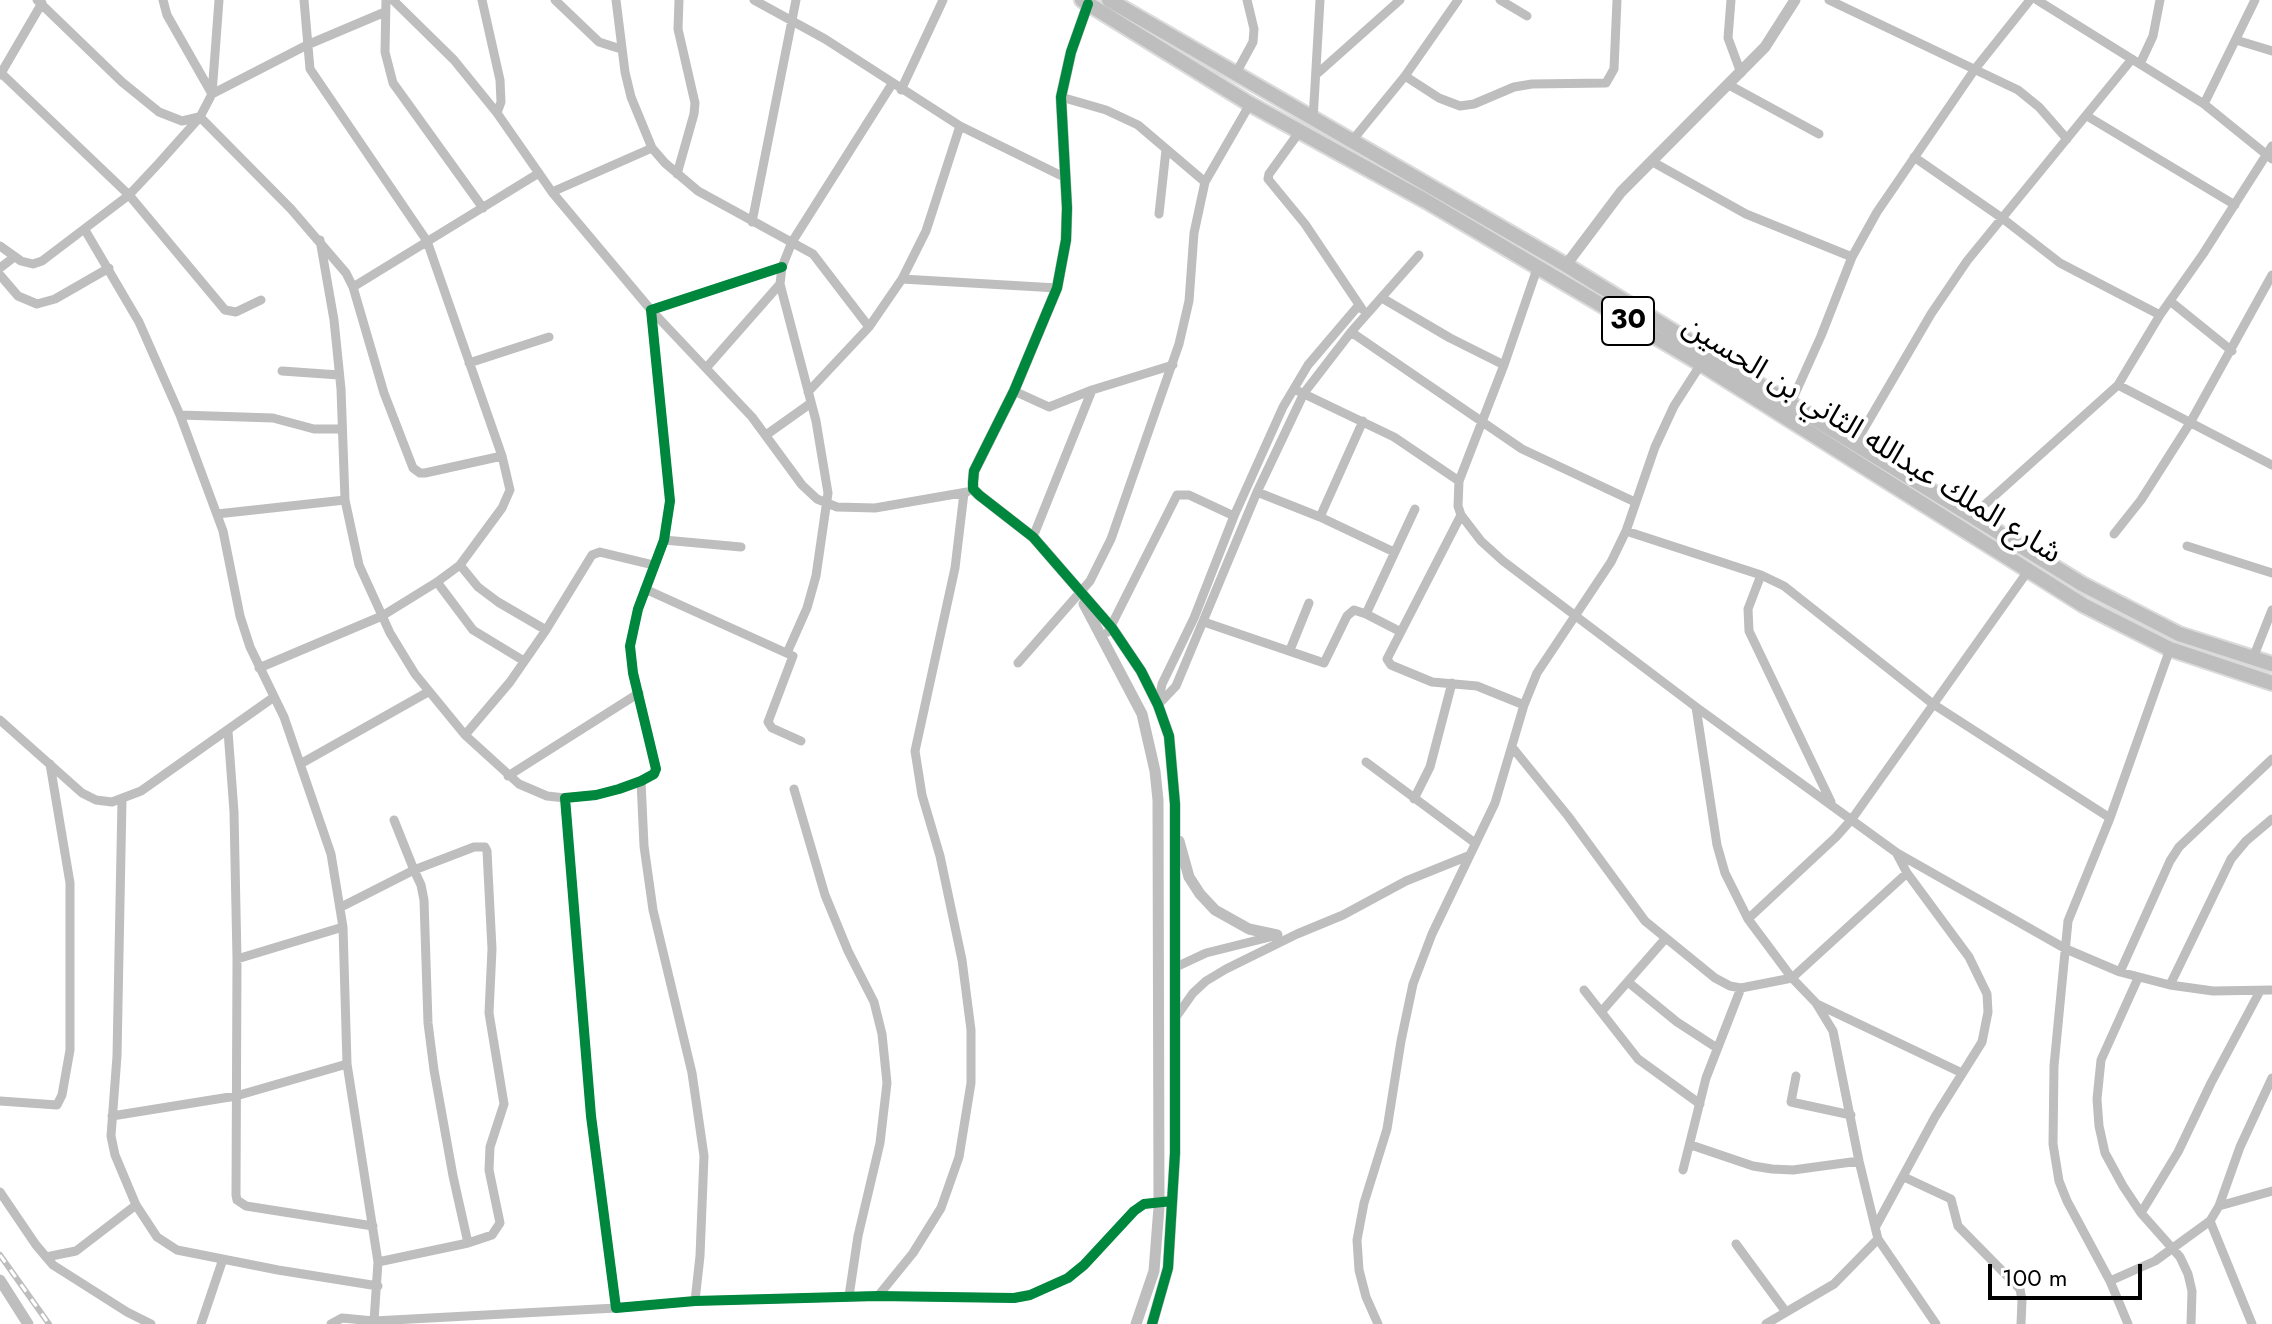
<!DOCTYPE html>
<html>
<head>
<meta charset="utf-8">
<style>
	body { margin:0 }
	#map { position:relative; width:2272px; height:1324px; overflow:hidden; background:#fff; font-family:Jost,sans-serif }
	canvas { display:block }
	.scale { position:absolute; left:1988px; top:1264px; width:154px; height:36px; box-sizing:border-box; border:4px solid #000; border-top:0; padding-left:10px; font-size:24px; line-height:28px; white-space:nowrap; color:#000; -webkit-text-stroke:6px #fff; paint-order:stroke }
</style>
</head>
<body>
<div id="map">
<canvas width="2272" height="1324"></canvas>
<div class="scale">100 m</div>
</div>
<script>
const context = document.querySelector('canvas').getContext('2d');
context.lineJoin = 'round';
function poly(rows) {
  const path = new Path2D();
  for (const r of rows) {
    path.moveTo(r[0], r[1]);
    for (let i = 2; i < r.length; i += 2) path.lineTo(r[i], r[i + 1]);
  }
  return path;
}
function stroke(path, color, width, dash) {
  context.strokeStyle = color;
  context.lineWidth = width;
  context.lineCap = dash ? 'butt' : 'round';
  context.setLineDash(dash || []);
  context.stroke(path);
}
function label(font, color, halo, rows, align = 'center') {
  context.font = font + ' Jost,"Noto Sans Arabic",sans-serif';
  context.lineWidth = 8;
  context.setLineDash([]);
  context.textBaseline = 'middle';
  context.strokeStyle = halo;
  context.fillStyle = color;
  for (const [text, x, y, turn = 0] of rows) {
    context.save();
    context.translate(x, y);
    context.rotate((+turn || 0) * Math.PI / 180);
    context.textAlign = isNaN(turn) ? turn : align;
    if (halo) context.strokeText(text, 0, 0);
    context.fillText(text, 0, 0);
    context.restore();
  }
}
const primary = poly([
	[1082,0,1250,104,1426,201,1701,364,2083,605,2170,649,2272,683],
	[1109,0,1566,265,2082,584,2179,634,2272,664]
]);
stroke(primary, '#dbdbdb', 18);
stroke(poly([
	[37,0,122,82,159,112,182,121,199,117],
	[163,0,167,15,212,94,307,45,385,12],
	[386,0,385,52,393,83,483,208],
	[393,0,454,60,497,113,552,192,651,310,752,417,802,485,817,499,837,507,875,508,967,492],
	[482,0,500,80,501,102,497,113],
	[555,0,599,42,621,49],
	[616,0,625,72,631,97,652,148,665,163,698,191,813,254,869,327],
	[754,0,825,39,960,126,1066,178],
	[1500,0,1527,16],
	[1731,0,1728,38,1741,73],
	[1829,0,2018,90,2039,107,2067,139],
	[2037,0,2204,104,2272,159],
	[2236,40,2272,51],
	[2140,64,2153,36,2160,0],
	[1,73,129,195,225,310,236,312,261,300],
	[1318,73,1400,0],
	[0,75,42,3],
	[1235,75,1253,42,1254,29,1247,0],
	[1405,76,1439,98,1460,106,1474,104,1514,87,1532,84,1606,83,1614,69,1617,0],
	[1729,85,1819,134],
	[901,90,943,0],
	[1061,97,1106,110,1138,125,1205,182],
	[2204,104,2255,0],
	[2087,116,2235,205],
	[200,117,291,209,346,273,353,287,384,393,413,468,420,473,425,473,502,456],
	[1313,120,1320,0],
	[1300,131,1269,174,1268,179,1305,224,1362,309],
	[1351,142,1405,76,1458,0],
	[1914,157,2002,218,2060,263,2160,315],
	[1651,161,1746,214,1852,257],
	[677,174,694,114,695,103,678,29,679,0],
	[552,192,652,148],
	[1159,214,1166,150],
	[752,222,796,0],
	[85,230,139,322,180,415,223,531,240,616,250,647,284,717,331,854,343,927,347,1064,378,1262,374,1321],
	[320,240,334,320,341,389,345,500,359,565,390,633,415,674,465,735],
	[0,246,21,261,33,264,42,261,129,195,159,163,200,117,212,94,219,0],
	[1538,266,1504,365,1459,481,1458,506,1461,515,1481,541,1503,561,1696,707,1897,853,2066,949,2120,972,2170,985,2213,991,2272,990],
	[782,267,651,310,670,501,664,540,638,609,630,646,633,673,656,769,654,774,641,781,619,789,596,795,565,798,591,1116,616,1308,695,1301,878,1296,1014,1298,1030,1295,1068,1278,1084,1265,1134,1211,1144,1204,1164,1202],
	[0,268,13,258],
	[0,275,18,296,37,304,55,299,109,268],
	[902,279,1057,288],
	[353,287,539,173],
	[1382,298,1450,338,1504,365],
	[2170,301,2232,351],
	[1351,332,1522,449,1635,502],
	[469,363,549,337],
	[707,367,780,284],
	[282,371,339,375],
	[2118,385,2272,465],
	[1014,391,1049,407,1092,390,1173,365],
	[1298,391,1394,437,1459,481],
	[808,392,869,327,902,279,926,231,960,126],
	[1790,405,1821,336,1852,257,1877,212,1975,69,2030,0],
	[180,415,273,418,314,429,341,429],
	[766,435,811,403],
	[1855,444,1931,314,1967,261,2132,59],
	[1257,492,1320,517,1394,552],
	[217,514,345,500],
	[1461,515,1387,659,1391,665,1432,682,1477,686,1524,705],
	[1320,517,1363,421],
	[1971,517,2118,385,2160,315,2203,254,2272,146],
	[1626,531,1761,575,1784,586,1933,704,2110,818],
	[2114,534,2141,500,2190,423,2272,275],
	[1033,537,1092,390],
	[664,540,741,547],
	[2187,546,2272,573],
	[460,565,478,587,498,602,546,630],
	[1761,575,1748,609,1749,631,1831,802],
	[437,582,473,630,524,661],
	[645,589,793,656,768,722,772,728,801,741],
	[1366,614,1401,632],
	[1204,622,1324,663,1347,616,1354,610,1366,614,1415,509],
	[1108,632,1177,495,1189,495,1234,516],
	[1290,650,1309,603],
	[787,653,807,608,816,576,828,493,816,421,780,284,782,267,792,242,892,84],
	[2253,658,2272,610],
	[1018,663,1090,581,1111,539,1179,344,1189,301,1194,233,1205,182,1250,104],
	[259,668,382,616,437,582,460,565,502,508,510,490,502,456,427,241,310,69,304,0],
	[1158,705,1176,686,1257,492,1304,393,1351,332,1419,255],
	[1158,705,1162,684,1194,618,1234,516,1283,407,1308,365,1359,305],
	[1696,707,1717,845,1725,873,1748,919,1792,978,1816,1003,1833,1031,1859,1161,1878,1239,1936,1324],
	[0,720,82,793,96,800,112,802,141,791,274,697],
	[228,731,234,812,237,959,236,1195,237,1200,246,1206,373,1226],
	[1512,747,1568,816,1645,921,1715,978,1730,986,1741,988,1792,978,1907,873],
	[1366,762,1475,843],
	[302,763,428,692],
	[508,776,639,693],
	[641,781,644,846,653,910,692,1073,704,1156,700,1256,695,1301],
	[794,789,825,895,848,951,874,1002,882,1034,887,1083,880,1143,858,1236,849,1296],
	[565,798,547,796,519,784,465,735,510,682,546,630,592,555,600,552,654,565],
	[1414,799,1430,767,1452,683],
	[122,800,117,1056,111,1136,115,1155,136,1205,157,1237,177,1250,278,1270,378,1286],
	[341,907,414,870,421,885,424,900,428,1023,434,1070,453,1176,468,1243],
	[1748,919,1836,837,1852,819,2028,571],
	[237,959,343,927],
	[1176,967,1206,953,1274,936],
	[2120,972,2170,861,2179,847,2272,759],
	[2138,978,2101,1060,2097,1099,2099,1126,2105,1153,2123,1186,2141,1213,2180,1257,2188,1274,2192,1291,2191,1324],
	[1628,982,1677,1022,1717,1048],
	[2170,985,2231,859,2246,841,2272,819],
	[1584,990,1638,1059,1700,1104],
	[1817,1004,1962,1073],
	[1602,1011,1665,939],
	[1176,1017,1193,993,1206,981,1226,969,1297,934,1343,915,1406,881,1468,856],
	[1796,1076,1791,1102,1851,1115],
	[0,1101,57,1105,62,1095,70,1050,70,883,50,764],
	[112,1116,236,1096,347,1064],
	[1691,1145,1753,1166,1772,1169,1793,1170,1859,1161],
	[1683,1170,1706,1078,1741,988],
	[1904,1177,1951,1199,1958,1226,2020,1289,2022,1300,2021,1324],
	[0,1192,36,1245,53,1265,127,1312,151,1324],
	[2219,1206,2272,1191],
	[2141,1213,2178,1152,2211,1083,2260,991],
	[2210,1221,2252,1324],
	[1876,1226,1935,1117,1982,1042,1988,1012,1987,994,1969,957,1907,873,1897,854],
	[1736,1244,1786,1312],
	[46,1257,76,1251,136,1205],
	[378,1262,468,1243,492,1235,500,1223,489,1170,490,1147,504,1104,489,1013,492,949,487,851,485,847,474,847,414,870,394,820],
	[2110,1281,2155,1261,2210,1221,2219,1206,2240,1147,2272,1078],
	[878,1296,913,1253,941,1208,959,1157,971,1083,971,1030,962,960,940,856,922,795,915,751,955,568,964,493],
	[201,1324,223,1259],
	[331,1324,342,1318,374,1321,616,1308],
	[1378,1324,1366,1297,1359,1270,1357,1240,1364,1203,1387,1129,1401,1041,1413,984,1432,934,1495,803,1524,705,1537,673,1611,562,1626,531,1655,447,1674,406,1701,364],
	[1766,1324,1834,1284,1878,1239],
	[2128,1324,2110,1281,2067,1201,2059,1181,2053,1144,2054,1066,2068,921,2110,818,2170,649]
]), '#bebebe', 9);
stroke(poly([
	[1088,4,1071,52,1061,97,1067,208,1066,240,1057,288,1014,391,974,471,973,482,973,489,979,495,1033,537,1112,628,1141,671,1158,705,1169,736,1175,804,1175,1153,1168,1268,1152,1324],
	[1566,265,1621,192,1765,47,1795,0],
	[1084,604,1142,714,1155,771,1158,800,1159,1207,1154,1271,1136,1324],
	[1179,841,1189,877,1200,894,1215,910,1249,929,1277,935],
	[0,1280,28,1324]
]), '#bebebe', 11);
stroke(primary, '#bebebe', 14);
const rail = poly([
	[0,1255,49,1324]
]);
stroke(rail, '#bebebe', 6);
stroke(rail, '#fff', 3, [9]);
stroke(poly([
	[1088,4,1071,52,1061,97,1067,208,1066,240,1057,288,1014,391,974,471,973,482,973,489,979,495,1033,537,1112,628,1141,671,1158,705,1169,736,1175,804,1175,1153,1168,1268,1152,1324],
	[782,267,651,310,670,501,664,540,638,609,630,646,633,673,656,769,654,774,641,781,619,789,596,795,565,798,591,1116,616,1308,695,1301,878,1296,1014,1298,1030,1295,1068,1278,1084,1265,1134,1211,1144,1204,1172,1201]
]), '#00873e', 10);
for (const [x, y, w] of [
	[1628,321,52]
]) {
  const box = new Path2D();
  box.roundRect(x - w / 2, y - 24, w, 48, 6);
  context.fillStyle = '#fff';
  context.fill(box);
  stroke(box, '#000', 2);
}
label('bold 28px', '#000', null, [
	["30",1628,321]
]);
label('30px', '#000', '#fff', [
	["شارع الملك عبدالله الثاني بن الحسين",1871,441,32]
]);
</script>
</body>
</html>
